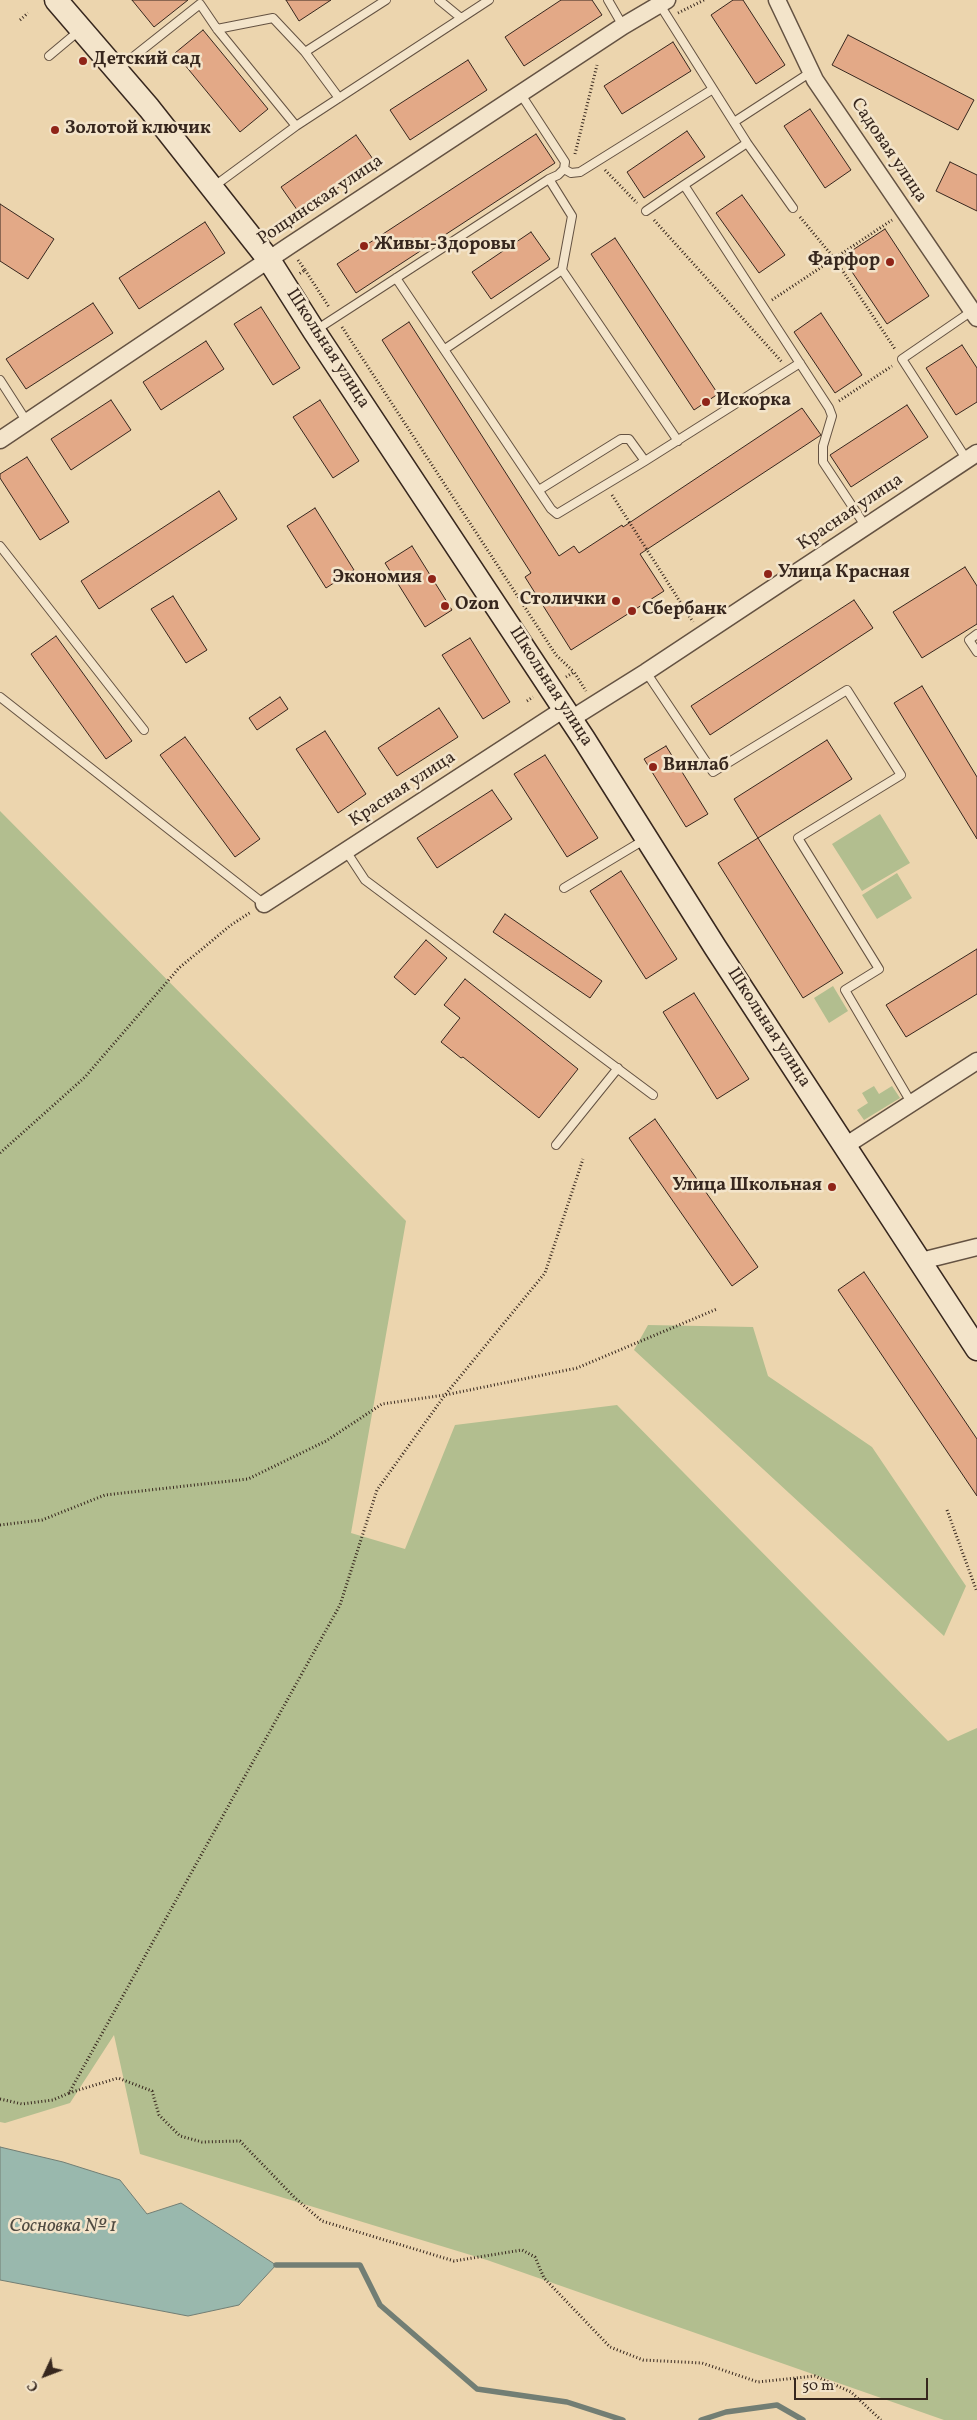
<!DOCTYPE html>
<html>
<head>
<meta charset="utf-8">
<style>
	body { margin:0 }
	#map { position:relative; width:977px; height:2420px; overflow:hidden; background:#ecd5ae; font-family:Vollkorn,serif }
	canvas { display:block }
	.north { position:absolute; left:20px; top:2350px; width:50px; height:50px; -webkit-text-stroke:4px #f3e4ca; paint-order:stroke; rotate:227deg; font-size:14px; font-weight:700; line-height:20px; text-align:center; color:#37271e }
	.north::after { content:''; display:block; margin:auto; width:18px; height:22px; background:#37271e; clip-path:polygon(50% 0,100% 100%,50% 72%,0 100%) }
	.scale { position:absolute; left:794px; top:2378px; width:134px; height:22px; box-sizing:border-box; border:2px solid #37271e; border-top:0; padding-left:6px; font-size:15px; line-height:18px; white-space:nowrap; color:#37271e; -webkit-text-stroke:4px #f3e4ca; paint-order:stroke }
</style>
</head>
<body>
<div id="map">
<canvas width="977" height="2420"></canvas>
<div class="north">С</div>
<div class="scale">50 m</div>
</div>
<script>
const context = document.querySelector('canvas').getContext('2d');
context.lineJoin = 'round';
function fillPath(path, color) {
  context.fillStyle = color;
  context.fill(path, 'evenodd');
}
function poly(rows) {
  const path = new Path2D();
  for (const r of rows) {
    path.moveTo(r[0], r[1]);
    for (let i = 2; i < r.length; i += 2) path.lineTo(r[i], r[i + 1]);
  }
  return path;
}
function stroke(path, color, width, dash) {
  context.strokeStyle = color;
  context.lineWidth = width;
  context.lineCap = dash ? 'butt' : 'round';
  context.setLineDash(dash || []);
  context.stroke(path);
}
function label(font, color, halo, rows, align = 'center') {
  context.font = font + ' Vollkorn,serif';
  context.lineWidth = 5;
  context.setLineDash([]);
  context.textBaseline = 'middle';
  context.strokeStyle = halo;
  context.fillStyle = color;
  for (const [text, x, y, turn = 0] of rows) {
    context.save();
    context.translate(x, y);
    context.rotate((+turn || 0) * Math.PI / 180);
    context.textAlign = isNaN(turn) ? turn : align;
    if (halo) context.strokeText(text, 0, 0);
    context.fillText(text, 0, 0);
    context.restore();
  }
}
fillPath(poly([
	[0,811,406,1221,351,1533,405,1549,455,1425,617,1405,948,1741,977,1728,977,2420,944,2420,487,2260,140,2154,114,2035,70,2103,5,2123,0,2122],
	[880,814,910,863,862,891,832,844],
	[897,873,912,898,877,919,862,895],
	[833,986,848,1011,829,1023,814,998],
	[874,1086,879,1094,892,1086,900,1098,864,1120,857,1110,868,1103,862,1093],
	[648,1325,753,1327,768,1376,872,1447,966,1586,944,1636,634,1350]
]), '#b2be8f');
const water = poly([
	[0,2147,63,2162,120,2180,147,2214,181,2203,276,2265,239,2305,188,2316,0,2280,0,2147]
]);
fillPath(water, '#99b8ad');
stroke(water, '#727e74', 1);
stroke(poly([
	[276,2265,360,2265,380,2305,477,2389,567,2402,623,2420],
	[701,2420,726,2412,777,2405,803,2420]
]), '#727e74', 5.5);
const building = poly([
	[132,0,188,0,154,27,132,0],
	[286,0,331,0,299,21,286,0],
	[561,0,592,0,602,15,524,66,505,37,561,0],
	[733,0,743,0,785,65,756,84,711,15,733,0],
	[203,30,268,109,240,132,175,53,203,30],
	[848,35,974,100,958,130,832,65,848,35],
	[673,42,691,71,622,114,604,86,673,42],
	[468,60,487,90,410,140,390,110,468,60],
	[810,109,851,170,825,188,784,126,810,109],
	[687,131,705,157,644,198,627,172,687,131],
	[536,134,555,163,356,293,337,264,536,134],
	[356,135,375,162,300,214,281,187,356,135],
	[950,162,977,175,977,211,936,191,950,162],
	[742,195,785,255,759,273,716,213,742,195],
	[0,204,54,239,28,279,0,261,0,204],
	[205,222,225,253,139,309,119,278,205,222],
	[885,229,929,296,887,324,842,257,885,229],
	[531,232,550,259,491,299,472,272,531,232],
	[615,238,718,394,694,410,591,254,615,238],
	[93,303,113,333,26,389,6,359,93,303],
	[261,307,300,368,273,385,234,324,261,307],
	[821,313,862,375,835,393,794,332,821,313],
	[409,322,559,556,574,546,579,553,622,525,623,527,802,408,821,435,640,554,664,591,571,650,525,577,531,573,382,340,409,322],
	[206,341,224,369,161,410,143,382,206,341],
	[962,345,977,368,977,402,956,415,926,368,962,345],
	[111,400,131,430,71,470,51,439,111,400],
	[320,400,359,461,333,478,293,417,320,400],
	[907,405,928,437,851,487,830,455,907,405],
	[27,457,69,522,40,540,0,478,0,474,27,457],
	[219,491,237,519,99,609,81,581,219,491],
	[315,508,354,570,326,588,287,526,315,508],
	[412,546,452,610,425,627,385,563,412,546],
	[965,567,977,586,977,624,922,658,893,612,965,567],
	[173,596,207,650,186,663,151,609,173,596],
	[854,600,873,628,710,735,691,706,854,600],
	[56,636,132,741,106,759,31,654,56,636],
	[470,638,510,702,483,719,442,655,470,638],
	[922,686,977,777,977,839,894,703,922,686],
	[280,697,288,709,257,730,249,718,280,697],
	[439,708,458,737,397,776,378,748,439,708],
	[325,731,366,794,338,813,296,749,325,731],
	[185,737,260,839,235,857,160,755,185,737],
	[827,740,852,779,758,838,734,799,827,740],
	[666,746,708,814,686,827,644,759,666,746],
	[545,755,598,838,567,857,514,774,545,755],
	[492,790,512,819,437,868,417,838,492,790],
	[758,838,843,973,803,998,718,863,758,838],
	[621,871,677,959,646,979,590,891,621,871],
	[505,914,602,981,590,998,493,932,505,914],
	[426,940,447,958,415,995,394,977,426,940],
	[977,949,977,994,906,1037,886,1005,977,949],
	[465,979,578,1069,539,1118,463,1057,461,1058,441,1042,460,1018,444,1005,465,979],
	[694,993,749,1079,717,1099,663,1012,694,993],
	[655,1119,758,1267,732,1286,629,1138,655,1119],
	[864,1272,977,1439,977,1496,838,1290,864,1272]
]);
fillPath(building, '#e3a987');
stroke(building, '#37271e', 1);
const lane = poly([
	[439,0,461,18],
	[608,0,623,26],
	[660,5,747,143,793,208],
	[217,29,273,18,305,52,339,98],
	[305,52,386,0],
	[49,56,80,30],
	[118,69,200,4,217,29,296,126],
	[520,93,565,162,564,169,558,175,549,179],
	[734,122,811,72],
	[747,143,684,185,829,408,832,416,823,446,823,462,866,527],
	[564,169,571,173,580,172,713,89],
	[213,187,296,126,489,0],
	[646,211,684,185],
	[396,278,551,509,557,514,645,461,800,363],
	[316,330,549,179,572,216,562,270,678,441],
	[445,349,562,270],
	[0,380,27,422],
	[967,460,902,359,972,311],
	[539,490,621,439,629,439,645,461],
	[0,546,144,730],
	[977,634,969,640,977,652],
	[646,672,713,772,847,690,901,775,798,838,879,969,845,990,912,1104],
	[0,697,264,904],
	[346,851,365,880,653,1095],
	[564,888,644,840],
	[556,1145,618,1068]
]);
const street = poly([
	[777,0,815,80,977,318],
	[0,440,289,246,623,26,667,0],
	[571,719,646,672,977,453],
	[264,904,564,709],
	[845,1146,977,1061],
	[921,1261,977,1247]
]);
const secondary = poly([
	[56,0,149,108,269,260,314,331,584,739,715,947,977,1349]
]);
stroke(lane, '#645242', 10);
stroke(street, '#645242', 19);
stroke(secondary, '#37271e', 25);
stroke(poly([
	[678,13,704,0],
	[20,20,28,13],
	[575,154,597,65],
	[605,170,637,203],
	[800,217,834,258,895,349],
	[654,220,782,362],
	[298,260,305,270,299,274],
	[305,270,329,307],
	[772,300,892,220],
	[342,327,556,655,574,672],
	[839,401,892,366],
	[612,495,693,622],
	[566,677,574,672,586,691],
	[527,701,533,697],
	[0,1153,85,1077,179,968,231,925,251,912],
	[947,1510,977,1592],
	[0,1525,42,1520,105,1495,248,1479,326,1441,382,1404,445,1395,545,1273,583,1159],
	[69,2093,118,2078,152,2091,159,2115,180,2136,202,2142,240,2141,295,2198,322,2221,454,2261,522,2250,535,2257,544,2278,610,2347,643,2360,702,2363,758,2382,815,2376,851,2392,881,2420],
	[0,2099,22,2104,53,2100,69,2093,340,1605,377,1490,445,1395,577,1368,717,1309]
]), '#37271e', 3, [1, 2.5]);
stroke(lane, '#f3e4ca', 8);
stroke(street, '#f3e4ca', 16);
stroke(secondary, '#f3e4ca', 22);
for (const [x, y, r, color] of [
	[83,61,5,"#8f2418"],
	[55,130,5,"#8f2418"],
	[364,246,5,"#8f2418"],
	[890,262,5,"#8f2418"],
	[706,402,5,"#8f2418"],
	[768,574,5,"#8f2418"],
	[432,579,5,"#8f2418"],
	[616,601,5,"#8f2418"],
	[445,606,5,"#8f2418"],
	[632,611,5,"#8f2418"],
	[653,767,5,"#8f2418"],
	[832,1187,5,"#8f2418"]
]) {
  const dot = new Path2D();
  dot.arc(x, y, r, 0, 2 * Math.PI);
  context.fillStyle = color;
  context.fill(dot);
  stroke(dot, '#f3e4ca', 2);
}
label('bold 18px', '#37271e', '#f3e4ca', [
	["Детский сад",93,61],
	["Золотой ключик",65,130],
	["Живы-Здоровы",374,246],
	["Фарфор",880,262,"right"],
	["Искорка",716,402],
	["Улица Красная",778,574],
	["Экономия",422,579,"right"],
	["Столички",606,601,"right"],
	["Ozon",455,606],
	["Сбербанк",642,611],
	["Винлаб",663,767],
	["Улица Школьная",822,1187,"right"]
], 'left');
label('18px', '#37271e', '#f3e4ca', [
	["Садовая улица",888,151,56],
	["Рощинская улица",321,201,-34],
	["Школьная улица",327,349,57],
	["Красная улица",851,513,-34],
	["Школьная улица",550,687,57],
	["Красная улица",403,790,-33],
	["Школьная улица",768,1028,57]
]);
label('italic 19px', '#504b42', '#f3e4ca', [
	["Сосновка № 1",63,2228]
]);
</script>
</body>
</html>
